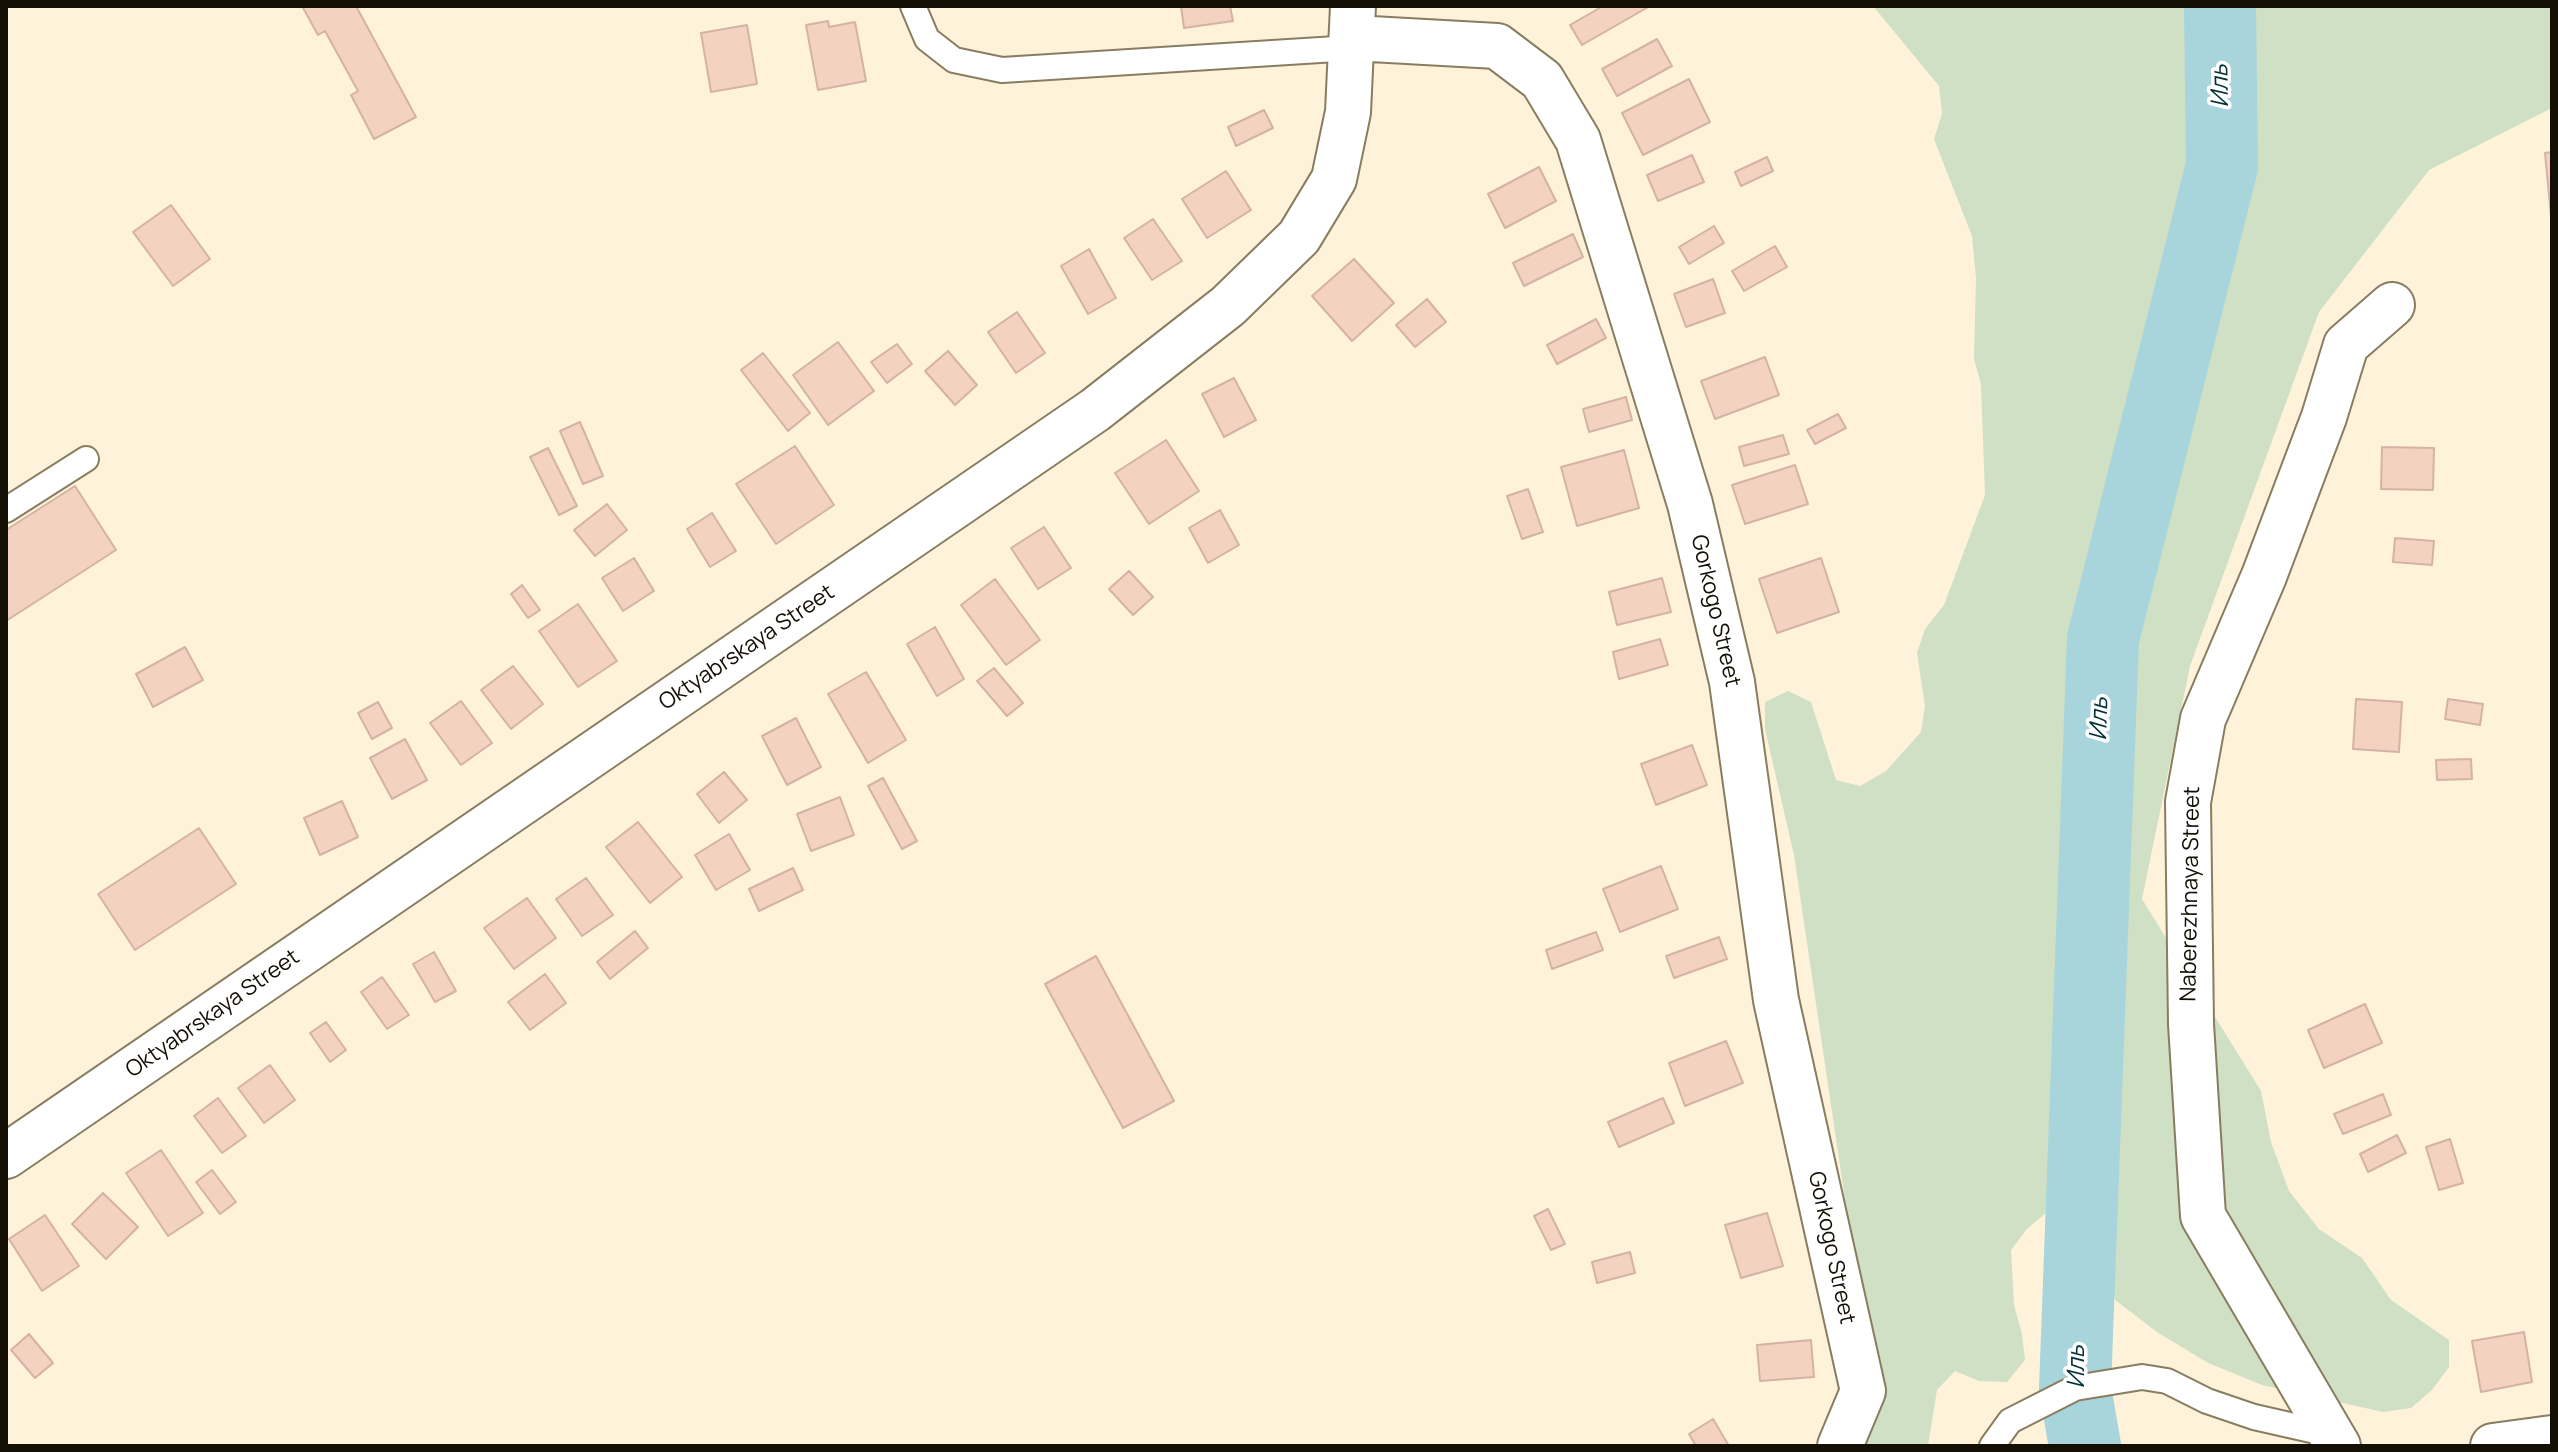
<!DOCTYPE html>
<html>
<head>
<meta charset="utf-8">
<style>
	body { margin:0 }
	#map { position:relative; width:2558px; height:1452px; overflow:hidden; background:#fef3da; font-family:Manrope,sans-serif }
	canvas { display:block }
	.frame { position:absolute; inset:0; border:8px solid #140f05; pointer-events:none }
</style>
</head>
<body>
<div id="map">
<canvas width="2558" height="1452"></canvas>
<div class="frame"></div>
</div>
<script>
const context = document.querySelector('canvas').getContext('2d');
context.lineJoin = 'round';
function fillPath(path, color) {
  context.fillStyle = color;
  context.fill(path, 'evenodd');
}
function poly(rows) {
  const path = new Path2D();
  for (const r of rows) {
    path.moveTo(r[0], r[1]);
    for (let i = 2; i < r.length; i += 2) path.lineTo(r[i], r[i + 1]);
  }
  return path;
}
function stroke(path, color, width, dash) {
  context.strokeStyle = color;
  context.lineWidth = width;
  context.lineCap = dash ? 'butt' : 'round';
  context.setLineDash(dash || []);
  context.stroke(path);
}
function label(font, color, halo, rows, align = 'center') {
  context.font = font + ' Manrope,sans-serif';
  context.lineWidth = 7;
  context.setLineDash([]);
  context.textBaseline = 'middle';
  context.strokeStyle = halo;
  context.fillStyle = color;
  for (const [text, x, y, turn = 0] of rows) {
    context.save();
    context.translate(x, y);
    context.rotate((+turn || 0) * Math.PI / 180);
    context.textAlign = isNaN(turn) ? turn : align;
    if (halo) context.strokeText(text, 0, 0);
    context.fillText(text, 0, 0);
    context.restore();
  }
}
fillPath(poly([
	[1873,6,2552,6,2552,108,2429,170,2319,312,2190,666,2142,899,2261,1091,2271,1142,2289,1191,2319,1229,2362,1258,2391,1300,2449,1340,2449,1367,2432,1390,2411,1408,2383,1412,2262,1385,2208,1363,2157,1332,2115,1300,2106,1243,2110,1215,2096,1192,2067,1195,2027,1229,2011,1250,2014,1305,2022,1334,2025,1360,2007,1382,1979,1381,1955,1371,1937,1390,1928,1446,1855,1446,1877,1416,1794,855,1765,729,1765,702,1788,691,1811,702,1836,780,1860,786,1886,771,1921,732,1925,706,1917,653,1925,629,1944,605,1985,495,1981,384,1974,359,1976,278,1972,236,1934,139,1942,114,1939,86]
]), '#cfe0c5');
stroke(poly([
	[2085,1446,2075,1388,2103,639,2222,166,2220,6]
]), '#a7d5db', 72);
const building = poly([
	[302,6,356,6,416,117,374,139,351,95,358,91,325,31,318,35,302,6],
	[1181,6,1230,6,1233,21,1184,28,1181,6],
	[1603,6,1650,6,1582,45,1570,25,1603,6],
	[828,21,829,27,855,22,866,81,818,90,806,25,828,21],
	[747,25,757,84,711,92,701,33,747,25],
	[1657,39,1672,66,1617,96,1602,69,1657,39],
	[1689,79,1710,122,1643,155,1622,113,1689,79],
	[1264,110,1273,128,1236,146,1228,127,1264,110],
	[2552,152,2552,227,2545,153,2552,152],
	[1692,155,1704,182,1658,201,1647,175,1692,155],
	[1767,157,1773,171,1741,186,1735,172,1767,157],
	[1539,167,1556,201,1505,228,1488,194,1539,167],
	[1226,171,1251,210,1207,238,1182,199,1226,171],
	[171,205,210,259,173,286,133,232,171,205],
	[1153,219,1182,261,1152,280,1124,238,1153,219],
	[1714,226,1724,243,1689,264,1679,247,1714,226],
	[1573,234,1583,257,1524,286,1513,263,1573,234],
	[1775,246,1787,267,1744,291,1732,271,1775,246],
	[1089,249,1116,298,1088,314,1061,266,1089,249],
	[1354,259,1394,303,1352,341,1312,296,1354,259],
	[1713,279,1725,313,1686,327,1674,294,1713,279],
	[1427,299,1446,322,1415,347,1396,325,1427,299],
	[1017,312,1045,353,1016,373,988,332,1017,312],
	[1596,319,1606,338,1557,364,1547,345,1596,319],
	[838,342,874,391,828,425,793,375,838,342],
	[897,344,912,364,887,383,871,362,897,344],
	[948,351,977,385,955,405,925,371,948,351],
	[763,353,810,413,788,431,741,370,763,353],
	[1765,357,1779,395,1715,419,1701,381,1765,357],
	[1234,378,1256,420,1224,437,1202,394,1234,378],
	[1626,397,1632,420,1589,432,1583,409,1626,397],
	[1838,414,1846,428,1815,444,1807,430,1838,414],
	[580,422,603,476,583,484,560,431,580,422],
	[1783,435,1789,454,1744,466,1739,447,1783,435],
	[1166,440,1199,491,1149,524,1115,473,1166,440],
	[795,446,834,505,776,544,736,484,795,446],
	[2382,447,2434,448,2433,490,2381,489,2382,447],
	[548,448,577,506,559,515,530,457,548,448],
	[1624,450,1639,508,1577,526,1561,467,1624,450],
	[1795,465,1808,504,1745,524,1732,485,1795,465],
	[75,486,116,550,6,621,6,530,75,486],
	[1528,489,1543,532,1522,539,1507,496,1528,489],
	[607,504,627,530,595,556,574,530,607,504],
	[1220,510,1239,545,1208,563,1189,528,1220,510],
	[712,513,736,551,710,567,687,529,712,513],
	[1044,527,1071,568,1038,589,1011,548,1044,527],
	[2395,538,2434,541,2432,565,2393,562,2395,538],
	[634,558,654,591,623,611,602,578,634,558],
	[1821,558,1839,612,1777,633,1759,579,1821,558],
	[1129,571,1153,597,1133,615,1109,589,1129,571],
	[1662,578,1671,612,1617,625,1609,592,1662,578],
	[995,579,1040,640,1006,665,961,605,995,579],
	[522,585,540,610,528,618,511,594,522,585],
	[578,604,617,661,578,687,539,631,578,604],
	[935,627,964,679,937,696,907,644,935,627],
	[1660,639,1668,665,1619,679,1613,652,1660,639],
	[185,647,203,680,153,707,136,674,185,647],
	[513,666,543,704,511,729,481,690,513,666],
	[994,668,1023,703,1007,716,977,681,994,668],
	[866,672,906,740,868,763,828,694,866,672],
	[2356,699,2402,702,2399,752,2353,749,2356,699],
	[2448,699,2483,704,2480,725,2445,719,2448,699],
	[461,701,492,743,461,765,430,723,461,701],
	[378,702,392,728,372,739,358,713,378,702],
	[796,718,821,767,787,785,762,736,796,718],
	[405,739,427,780,392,799,370,758,405,739],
	[1692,745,1707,785,1656,805,1641,764,1692,745],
	[2471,759,2472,779,2437,780,2436,760,2471,759],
	[724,772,747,800,719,823,697,794,724,772],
	[883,778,917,841,902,849,868,786,883,778],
	[840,797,854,835,811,851,797,814,840,797],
	[342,801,358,837,320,855,304,818,342,801],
	[638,822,682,877,650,903,606,847,638,822],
	[199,828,236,884,135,950,98,894,199,828],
	[729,834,750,870,716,890,695,855,729,834],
	[1661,866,1678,909,1620,932,1603,889,1661,866],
	[793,868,803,890,759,911,749,889,793,868],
	[586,878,613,915,582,936,556,899,586,878],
	[527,898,556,938,514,969,484,928,527,898],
	[635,931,648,948,610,979,597,962,635,931],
	[1596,932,1603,950,1552,969,1546,950,1596,932],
	[1719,937,1727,959,1674,978,1666,956,1719,937],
	[434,952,456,991,435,1002,413,964,434,952],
	[1096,956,1174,1101,1123,1128,1045,984,1096,956],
	[545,974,566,1003,530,1030,508,1002,545,974],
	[382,977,409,1015,387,1029,361,992,382,977],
	[2365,1004,2382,1043,2324,1068,2308,1030,2365,1004],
	[326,1022,346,1050,330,1062,310,1033,326,1022],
	[1726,1041,1743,1083,1685,1106,1669,1063,1726,1041],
	[270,1065,295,1100,264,1123,238,1088,270,1065],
	[2383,1094,2391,1115,2343,1134,2334,1114,2383,1094],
	[218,1098,246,1136,222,1153,194,1116,218,1098],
	[1663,1098,1674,1123,1619,1147,1608,1122,1663,1098],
	[2397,1135,2406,1153,2368,1172,2360,1154,2397,1135],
	[2450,1139,2463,1183,2439,1190,2426,1147,2450,1139],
	[161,1150,203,1213,168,1236,126,1173,161,1150],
	[212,1170,236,1202,220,1214,196,1182,212,1170],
	[103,1193,138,1227,106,1259,72,1224,103,1193],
	[1548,1209,1565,1244,1551,1250,1534,1216,1548,1209],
	[1767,1213,1783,1266,1741,1278,1725,1225,1767,1213],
	[45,1215,79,1266,42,1291,9,1239,45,1215],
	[1630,1252,1635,1273,1597,1283,1592,1262,1630,1252],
	[2524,1332,2532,1382,2481,1392,2472,1341,2524,1332],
	[29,1334,53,1363,35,1378,11,1350,29,1334],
	[1811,1340,1814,1377,1760,1381,1757,1345,1811,1340],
	[1713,1419,1729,1446,1696,1446,1689,1434,1713,1419]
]);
fillPath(building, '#f4d2c2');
stroke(building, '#d4b3a4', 2);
const lane = poly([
	[913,6,927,39,954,60,1002,70,1352,48],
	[6,510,86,459],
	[1992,1446,2010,1421,2075,1388,2142,1377,2167,1381,2207,1401,2254,1417,2329,1434]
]);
const street = poly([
	[1353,38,1497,46,1542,80,1578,140,1690,504,1732,682,1776,1000,1863,1391,1840,1446],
	[6,1156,1095,410,1228,306,1299,237,1334,179,1348,112,1353,6],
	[2338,1446,2203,1216,2191,1024,2188,802,2203,719,2264,576,2324,417,2346,345,2392,305],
	[2493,1446,2552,1438]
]);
stroke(lane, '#897d60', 28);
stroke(street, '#897d60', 48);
stroke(lane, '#fff', 24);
stroke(street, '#fff', 44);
label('22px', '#140f05', '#fff', [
	["Gorkogo Street",1715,611,77],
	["Oktyabrskaya Street",747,648,-34],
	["Naberezhnaya Street",2191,894,-89],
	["Oktyabrskaya Street",213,1014,-35],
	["Gorkogo Street",1831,1248,78]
]);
label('italic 24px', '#033137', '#fff', [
	["Иль",2221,86,-91],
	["Иль",2100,719,-88],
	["Иль",2077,1367,-90]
]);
</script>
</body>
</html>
